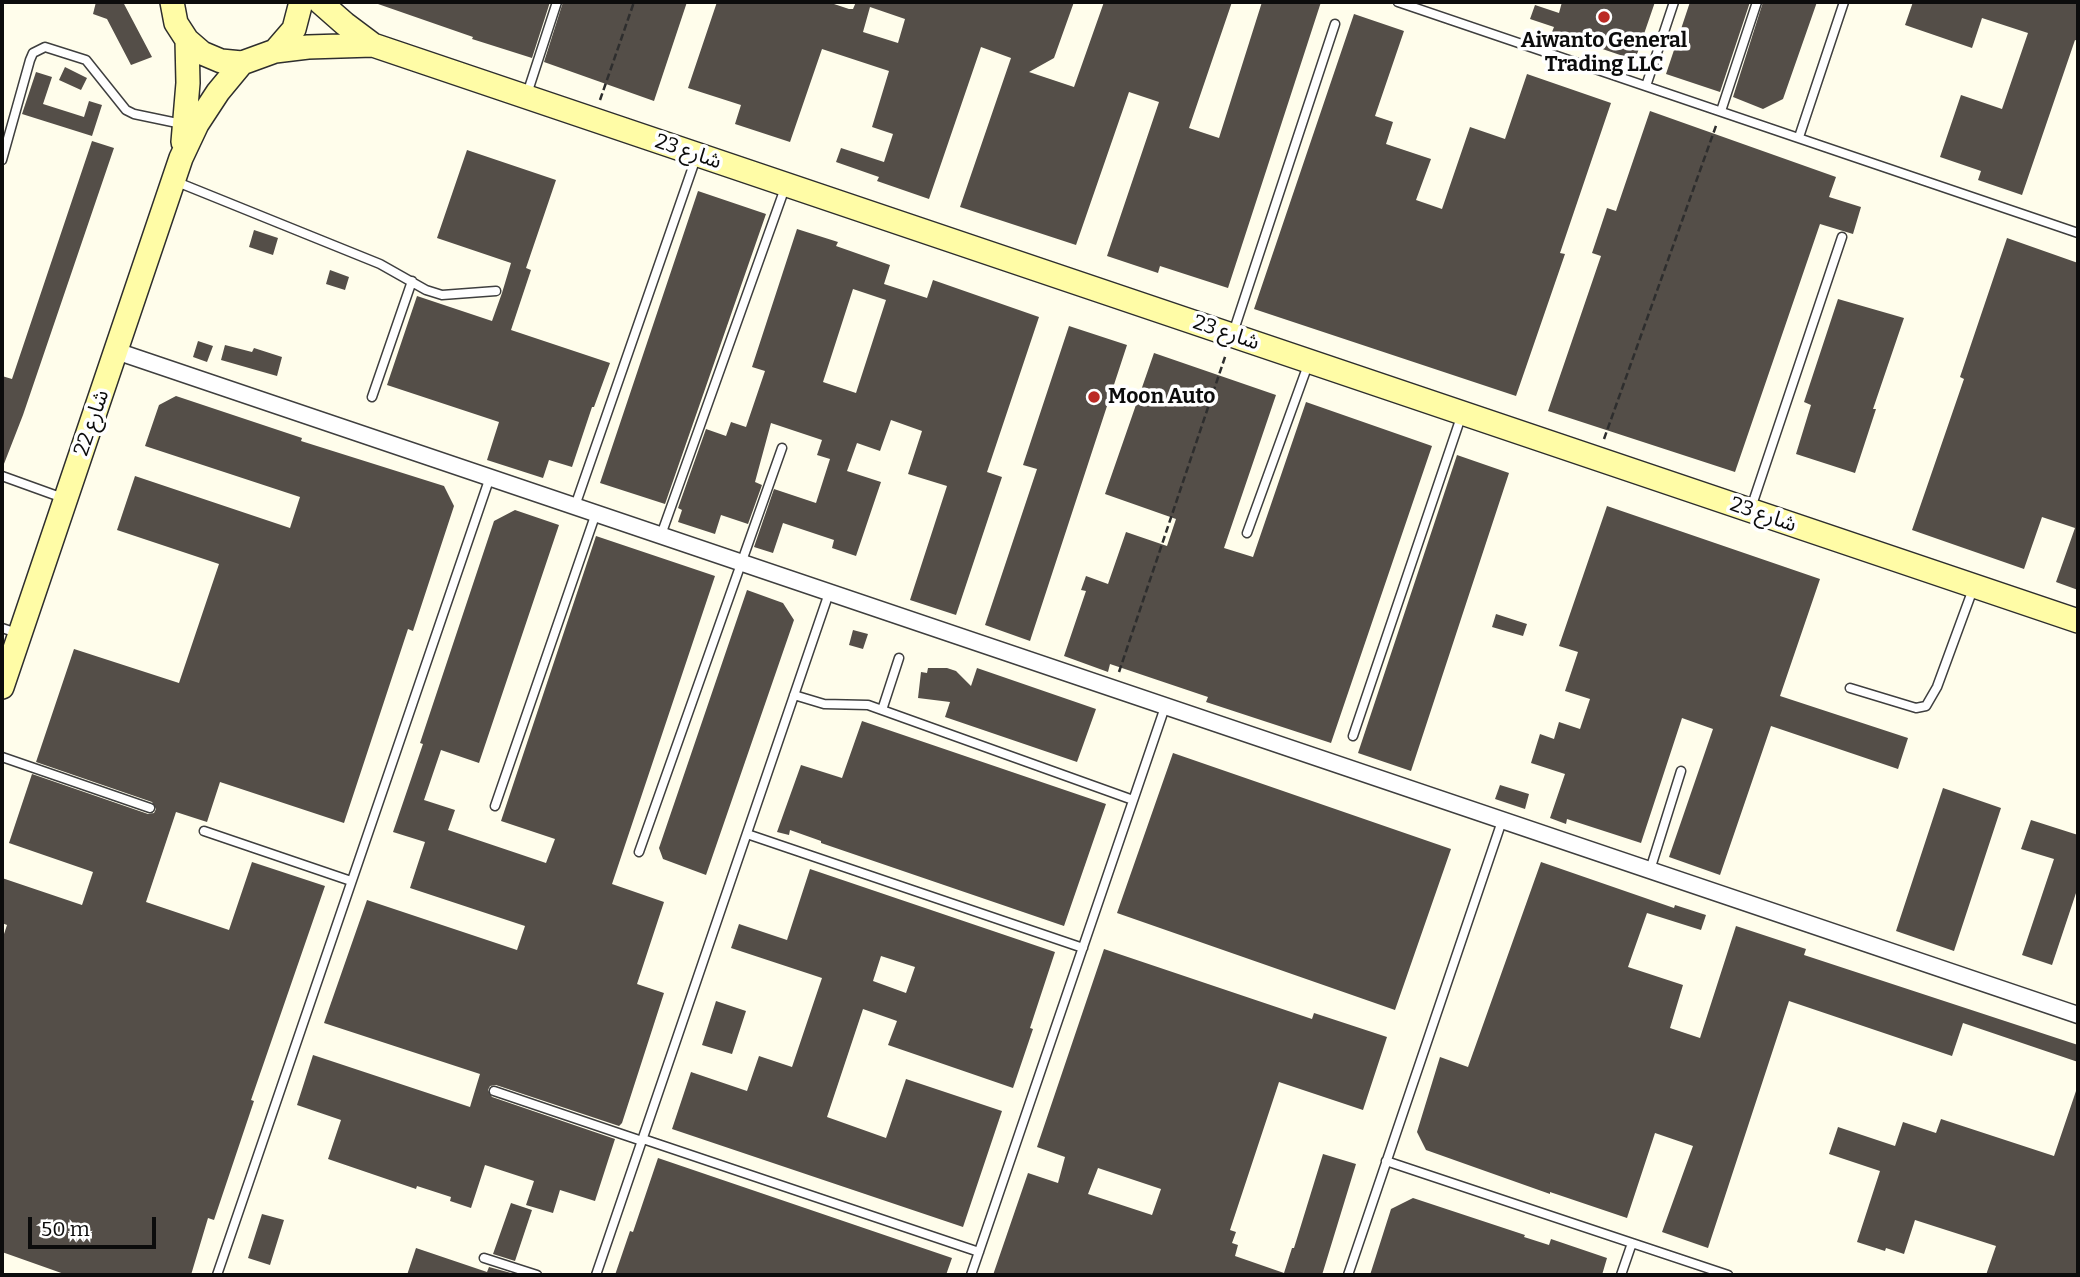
<!DOCTYPE html>
<html>
<head>
<meta charset="utf-8">
<style>
	body { margin:0 }
	#map { position:relative; width:2080px; height:1277px; overflow:hidden; background:#fffdeb; font-family:Bitter,serif }
	canvas { display:block }
	.frame { position:absolute; inset:0; border:4px solid #0c0c0c; pointer-events:none }
	.scale { position:absolute; left:28px; top:1217px; width:128px; height:32px; box-sizing:border-box; border:4px solid #0c0c0c; border-top:0; padding-left:9px; font-size:21px; line-height:24px; white-space:nowrap; color:#0c0c0c; -webkit-text-stroke:5px #fff; paint-order:stroke }
</style>
</head>
<body>
<div id="map">
<canvas width="2080" height="1277"></canvas>
<div class="frame"></div>
<div class="scale">50 m</div>
</div>
<script>
const context = document.querySelector('canvas').getContext('2d');
context.lineJoin = 'round';
function fillPath(path, color) {
  context.fillStyle = color;
  context.fill(path, 'evenodd');
}
function poly(rows) {
  const path = new Path2D();
  for (const r of rows) {
    path.moveTo(r[0], r[1]);
    for (let i = 2; i < r.length; i += 2) path.lineTo(r[i], r[i + 1]);
  }
  return path;
}
function stroke(path, color, width, dash) {
  context.strokeStyle = color;
  context.lineWidth = width;
  context.lineCap = dash ? 'butt' : 'round';
  context.setLineDash(dash || []);
  context.stroke(path);
}
function label(font, color, halo, rows, align = 'center') {
  context.font = font + ' Bitter,"Noto Sans Arabic",serif';
  context.lineWidth = 7;
  context.setLineDash([]);
  context.textBaseline = 'middle';
  context.strokeStyle = halo;
  context.fillStyle = color;
  for (const [text, x, y, turn = 0] of rows) {
    context.save();
    context.translate(x, y);
    context.rotate((+turn || 0) * Math.PI / 180);
    context.textAlign = isNaN(turn) ? turn : align;
    if (halo) context.strokeText(text, 0, 0);
    context.fillText(text, 0, 0);
    context.restore();
  }
}
fillPath(poly([
	[96,2,123,2,152,57,131,65,107,19,93,14],
	[378,2,550,2,532,58,472,39,473,37,378,4],
	[563,2,687,2,654,101,544,62],
	[717,2,828,2,849,9,853,9,856,2,1074,2,1054,58,1029,72,1074,87,1104,2,1232,2,1189,128,1219,138,1262,2,1321,2,1228,288,1160,266,1158,273,1107,256,1159,102,1129,92,1076,245,960,207,1011,58,981,47,929,199,877,181,879,177,836,162,841,148,884,162,893,134,872,127,889,71,822,49,790,142,735,124,741,105,688,88],
	[870,7,905,19,898,43,863,32],
	[1562,2,1655,2,1635,60,1552,32,1554,27,1530,19,1535,5,1559,13],
	[1690,2,1750,2,1720,92,1666,74],
	[1763,2,1817,2,1783,99,1763,109,1733,97],
	[1913,2,2078,2,2078,41,2075,40,2022,195,1978,180,1981,171,1940,157,1961,95,2002,109,2028,33,1982,18,1972,48,1905,25],
	[1354,14,1404,31,1375,116,1393,122,1386,144,1431,159,1416,200,1442,209,1470,127,1505,139,1527,74,1611,103,1560,253,1565,254,1516,396,1254,309],
	[65,67,87,78,81,90,59,80],
	[36,72,52,77,43,104,84,117,89,101,102,105,92,136,22,114],
	[1650,111,1836,177,1829,197,1861,207,1853,234,1820,224,1735,472,1548,411,1601,256,1592,253,1607,208,1616,211],
	[92,141,114,148,23,415,2,469,2,376,12,379],
	[467,150,556,180,526,268,531,270,511,330,610,363,594,407,592,407,572,467,549,460,543,478,487,460,499,422,387,385,417,296,492,321,502,293,511,263,437,238],
	[698,191,766,214,665,504,600,483],
	[797,229,838,242,836,246,890,265,884,284,927,298,933,280,1039,317,987,472,1002,477,956,615,910,600,947,486,908,474,922,431,891,420,880,451,857,443,847,471,881,482,856,556,832,548,834,540,783,523,773,553,754,547,774,489,816,503,830,459,817,455,822,440,771,423,755,482,762,485,748,524,721,515,715,534,678,522,682,510,678,508,706,429,726,436,731,422,746,427,765,371,752,367],
	[853,289,886,300,856,393,823,382],
	[254,230,278,238,273,255,249,247],
	[2007,238,2078,263,2078,590,2056,582,2075,528,2042,517,2024,569,1912,530,1964,379,1960,377],
	[330,270,349,277,345,290,326,284],
	[1838,299,1904,318,1873,409,1876,409,1855,473,1796,454,1811,405,1804,402],
	[1069,326,1127,345,1030,641,985,625,1037,469,1023,465],
	[198,341,213,346,207,362,193,357],
	[225,345,252,352,254,348,282,357,277,376,221,360],
	[1154,353,1276,395,1224,548,1253,557,1306,402,1432,446,1331,743,1206,702,1208,697,1110,664,1108,672,1064,656,1086,591,1081,590,1086,576,1108,584,1126,532,1167,546,1176,519,1105,494],
	[176,396,302,438,301,441,444,486,454,506,413,631,408,629,344,823,220,782,207,822,176,812,146,902,229,930,252,862,325,886,251,1100,254,1101,214,1220,208,1218,191,1275,67,1275,2,1252,2,940,7,925,2,923,2,878,82,905,93,872,9,843,32,774,148,814,154,813,156,809,152,802,36,762,74,649,179,683,219,564,117,530,135,476,290,528,300,497,145,446,159,405],
	[1457,455,1509,473,1411,771,1358,753],
	[1607,506,1820,579,1780,696,1908,738,1898,769,1771,726,1720,875,1669,857,1713,729,1682,718,1641,843,1567,819,1566,824,1550,818,1565,774,1531,763,1540,734,1554,739,1559,722,1580,729,1590,699,1565,691,1578,652,1559,646],
	[515,510,559,525,479,763,441,750,424,800,455,810,448,830,546,863,555,839,501,821,596,536,715,576,612,884,664,902,637,984,664,993,622,1123,619,1126,496,1085,490,1086,488,1090,492,1097,615,1139,595,1201,560,1190,553,1213,526,1205,534,1181,485,1165,471,1208,450,1201,451,1197,417,1186,416,1189,328,1159,341,1120,297,1105,313,1055,470,1107,480,1074,324,1023,367,900,517,950,525,926,410,888,425,842,393,832,423,744,420,743,494,521],
	[747,590,783,603,794,620,706,875,663,859,659,848],
	[1496,614,1527,624,1523,636,1492,627],
	[853,630,868,634,863,649,849,645],
	[928,668,947,668,956,671,971,686,977,668,1096,709,1077,762,945,717,950,702,918,698,921,672,927,673],
	[862,721,1106,804,1064,926,821,843,821,841,790,830,789,835,777,832,801,765,842,778],
	[1173,753,1451,849,1395,1010,1117,913],
	[1500,785,1529,794,1525,809,1495,799],
	[1943,788,2001,808,1954,951,1896,931],
	[2031,820,2078,835,2078,887,2052,965,2022,955,2054,859,2021,849],
	[1541,862,1674,908,1675,905,1706,915,1701,930,1647,913,1628,967,1683,985,1670,1028,1700,1038,1736,926,1806,949,1804,955,2078,1045,2078,1062,1963,1023,1952,1056,1789,1001,1708,1248,1662,1232,1693,1146,1655,1133,1627,1218,1550,1192,1550,1194,1426,1150,1417,1132,1440,1057,1468,1067],
	[810,869,1055,952,1030,1028,1033,1029,1013,1088,888,1045,897,1021,863,1009,827,1117,886,1138,906,1079,1002,1111,963,1227,672,1129,691,1072,747,1091,759,1056,792,1067,822,978,731,948,739,924,787,940],
	[881,956,915,967,906,993,873,981],
	[1104,949,1312,1019,1314,1013,1387,1037,1363,1110,1279,1082,1230,1230,1236,1232,1232,1243,1238,1245,1235,1256,1284,1273,1292,1248,1294,1248,1323,1154,1356,1164,1322,1275,993,1275,1028,1173,1058,1183,1065,1157,1037,1147],
	[1098,1168,1161,1189,1152,1215,1088,1194],
	[716,1001,746,1011,732,1054,702,1045],
	[2076,1091,2078,1091,2078,1275,1986,1275,1996,1246,1915,1220,1904,1254,1886,1248,1885,1251,1857,1242,1880,1171,1829,1154,1838,1127,1895,1146,1903,1122,1936,1133,1941,1119,2054,1156],
	[658,1158,952,1258,946,1275,615,1275,630,1231,633,1232],
	[1413,1198,1525,1235,1524,1237,1549,1245,1551,1239,1607,1258,1602,1275,1370,1275,1391,1209],
	[511,1203,532,1210,515,1261,493,1254],
	[262,1214,284,1220,270,1265,248,1258],
	[416,1248,487,1272,489,1267,511,1273,510,1275,407,1275]
]), '#544e48');
const lane = poly([
	[1398,2,2078,233],
	[1646,86,1674,2],
	[527,94,557,2],
	[1721,111,1757,2],
	[1799,137,1844,2],
	[2,160,30,60,33,53,45,47,86,60,126,110,134,114,182,124],
	[177,182,380,264,426,290,442,295,496,291],
	[1233,333,1335,24],
	[372,397,412,281],
	[2,476,63,498],
	[575,506,697,155],
	[1751,508,1842,237],
	[1247,533,1309,362],
	[661,535,786,185],
	[2,628,17,633],
	[1850,688,1916,708,1926,706,1937,687,1973,589],
	[794,695,824,704,868,705,1133,800],
	[882,710,899,658],
	[1353,736,1462,414],
	[2,757,150,808],
	[495,806,596,513],
	[204,831,351,881],
	[747,834,1083,948],
	[639,852,782,448],
	[1650,870,1681,771],
	[494,1091,642,1141],
	[643,1139,979,1252],
	[1386,1161,1728,1275],
	[484,1258,537,1275],
	[217,1275,490,477],
	[596,1275,829,593],
	[971,1275,1165,707],
	[1348,1275,1502,821],
	[1621,1275,1632,1243]
]);
const street = poly([
	[116,351,2078,1015]
]);
const secondary = poly([
	[172,2,176,23,187,40,202,53,221,61,242,63,275,51,294,29,301,2],
	[320,2,345,24,373,45,2078,621],
	[275,51,308,47,373,45],
	[183,142,188,83,187,40],
	[2,687,181,158,197,124,218,92,242,63]
]);
stroke(lane, '#3f3f3f', 11);
stroke(street, '#3f3f3f', 19);
stroke(secondary, '#2e2e2e', 26);
stroke(poly([
	[600,100,634,2],
	[1604,439,1717,123],
	[1119,672,1226,354]
]), '#2e2e2e', 2.5, [7, 3.5]);
stroke(lane, '#fff', 8);
stroke(street, '#fff', 16);
stroke(secondary, '#fffca6', 23);
for (const [x, y, r, color] of [
	[1604,17,7,"#bb2a25"],
	[1094,397,7,"#bb2a25"]
]) {
  const dot = new Path2D();
  dot.arc(x, y, r, 0, 2 * Math.PI);
  context.fillStyle = color;
  context.fill(dot);
  stroke(dot, '#fff', 2.5);
}
label('bold 21px', '#0c0c0c', '#fff', [
	["Aiwanto General",1604,41],
	["Trading LLC",1604,65],
	["Moon Auto",1108,397,"left"]
]);
label('21px', '#0c0c0c', '#fff', [
	["شارع 23",688,152,19],
	["شارع 23",1226,333,19],
	["شارع 22",92,423,-71],
	["شارع 23",1763,515,19]
]);
</script>
</body>
</html>
